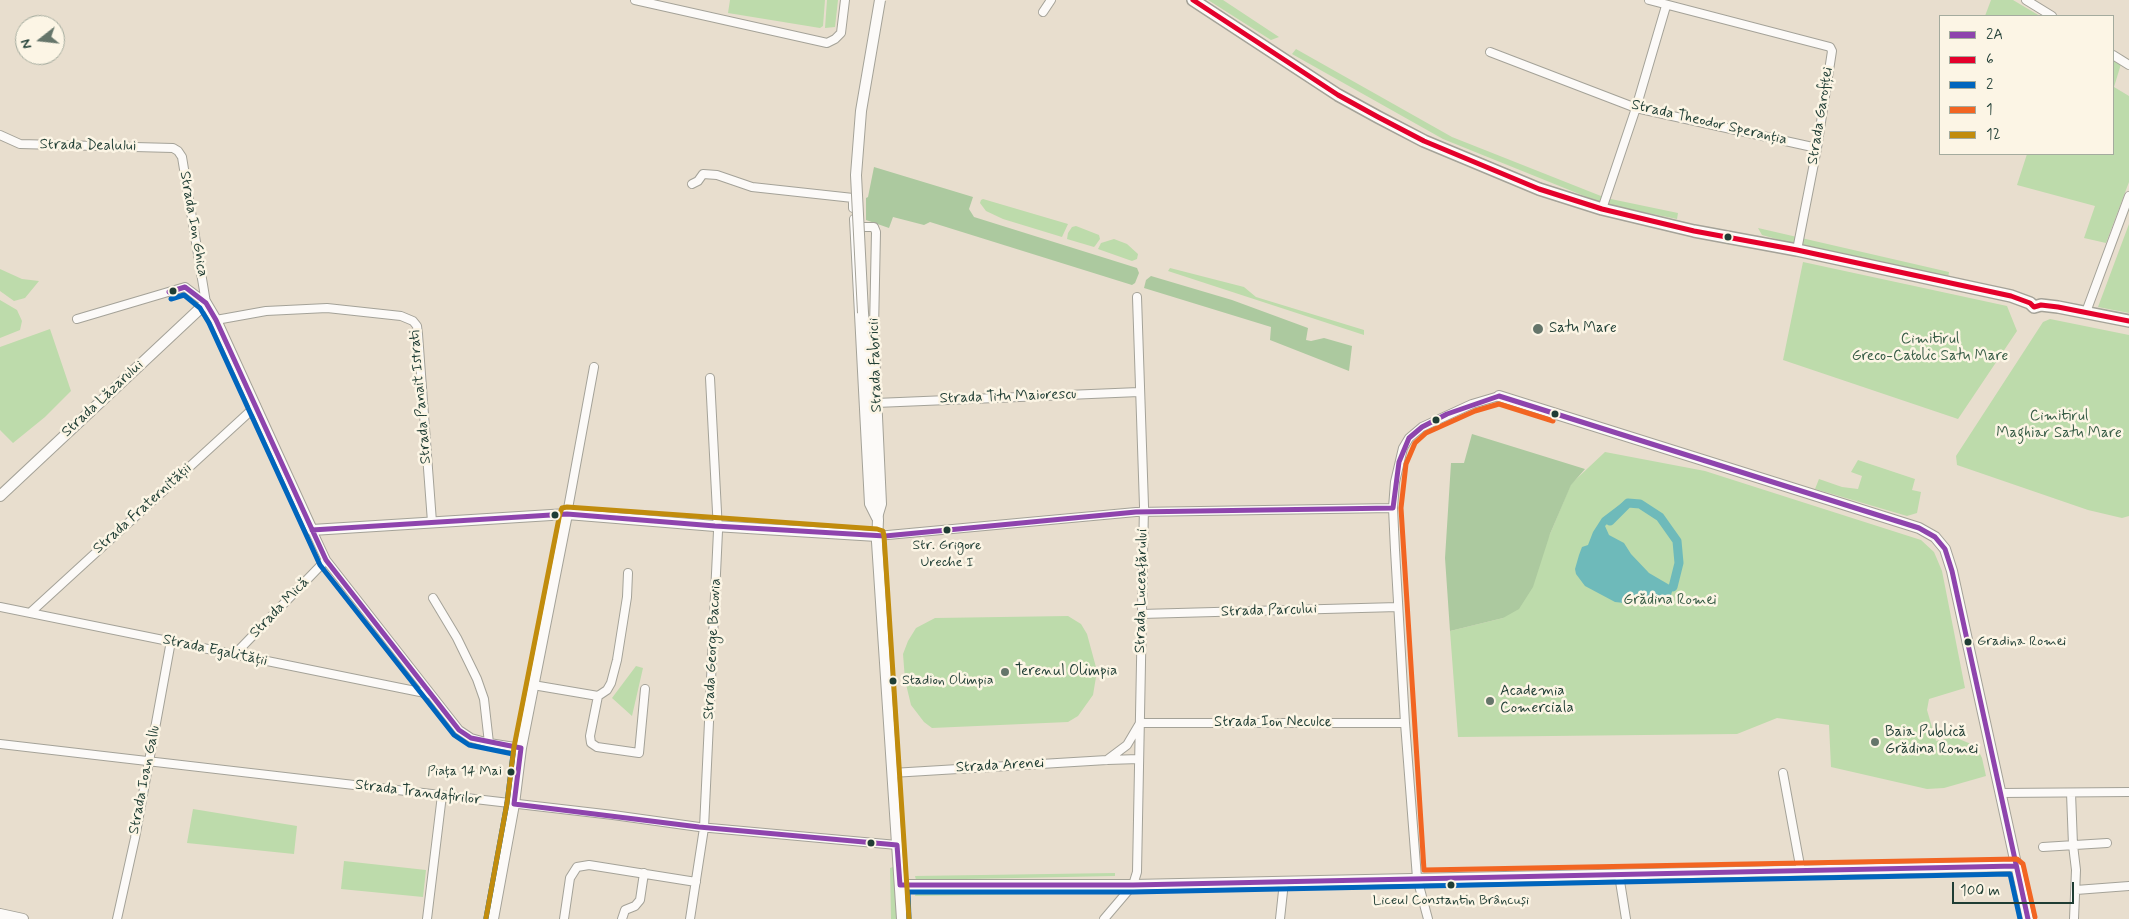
<!DOCTYPE html>
<html>
<head>
<meta charset="utf-8">
<style>
	body { margin:0 }
	#map { position:relative; width:2129px; height:919px; overflow:hidden; background:#e8dece; font-family:Mynerve,sans-serif }
	canvas { display:block }
	.legend { position:absolute; left:1939px; top:15px; width:175px; height:140px; box-sizing:border-box; background:#fcf5e5; border:1px solid #a4ab9e; margin:0; padding:6px 9px; list-style:none; font-size:15px; color:#1f3d34 }
	.legend li { display:flex; align-items:center; gap:10px; height:25px }
	.legend b { width:25px; border:1px solid #a4ab9e }
	.north { position:absolute; left:15px; top:15px; width:50px; height:50px; box-sizing:border-box; background:#fcf5e5; border:1px solid #a4ab9e; border-radius:50%; rotate:254deg; font-size:14px; font-weight:700; line-height:20px; text-align:center; color:#1f3d34 }
	.north::after { content:''; display:block; margin:auto; width:18px; height:22px; background:#65756a; clip-path:polygon(50% 0,100% 100%,50% 72%,0 100%) }
	.scale { position:absolute; left:1952px; top:882px; width:122px; height:22px; box-sizing:border-box; border:2px solid #1f3d34; border-top:0; padding-left:6px; font-size:15px; line-height:18px; white-space:nowrap; color:#1f3d34; -webkit-text-stroke:4px #fcf5e5; paint-order:stroke }
</style>
</head>
<body>
<div id="map">
<canvas width="2129" height="919"></canvas>
<ul class="legend">
<li><b style="height:6px;background:#8e44ad"></b>2A</li>
<li><b style="height:6px;background:#e4002b"></b>6</li>
<li><b style="height:6px;background:#0065bd"></b>2</li>
<li><b style="height:6px;background:#f26522"></b>1</li>
<li><b style="height:6px;background:#c18c0d"></b>12</li>
</ul>
<div class="north">N</div>
<div class="scale">100 m</div>
</div>
<script>
const context = document.querySelector('canvas').getContext('2d');
context.lineJoin = 'round';
function fillPath(path, color) {
  context.fillStyle = color;
  context.fill(path, 'evenodd');
}
function poly(rows) {
  const path = new Path2D();
  for (const r of rows) {
    path.moveTo(r[0], r[1]);
    for (let i = 2; i < r.length; i += 2) path.lineTo(r[i], r[i + 1]);
  }
  return path;
}
function stroke(path, color, width, dash) {
  context.strokeStyle = color;
  context.lineWidth = width;
  context.lineCap = dash ? 'butt' : 'round';
  context.setLineDash(dash || []);
  context.stroke(path);
}
function label(font, color, halo, rows, align = 'center') {
  context.font = font + ' Mynerve,sans-serif';
  context.lineWidth = 5;
  context.setLineDash([]);
  context.textBaseline = 'middle';
  context.strokeStyle = halo;
  context.fillStyle = color;
  for (const [text, x, y, turn = 0] of rows) {
    context.save();
    context.translate(x, y);
    context.rotate((+turn || 0) * Math.PI / 180);
    context.textAlign = isNaN(turn) ? turn : align;
    if (halo) context.strokeText(text, 0, 0);
    context.fillText(text, 0, 0);
    context.restore();
  }
}
fillPath(poly([
	[730,0,825,0,823,26,820,28,728,13],
	[827,0,838,0,835,27,825,28],
	[1208,0,1223,0,1279,37,1271,40],
	[1991,0,2013,0,2040,16,1985,16],
	[1296,49,1452,137,1606,198,1678,213,1677,219,1604,204,1443,139,1292,54],
	[2113,60,2121,64,2114,87,2129,96,2129,182,2106,243,2084,238,2095,206,2017,185,2027,154,2113,154],
	[983,199,1068,224,1062,237,1003,219,986,211,980,203,981,200],
	[2129,224,2129,313,2098,307],
	[1076,226,1099,235,1100,239,1095,246,1094,247,1067,239,1068,233,1072,227],
	[1758,228,1949,272,1948,278,1798,245,1762,235],
	[1114,239,1127,244,1138,254,1137,259,1132,261,1098,249,1101,243],
	[1803,262,2007,306,2017,331,1958,419,1783,360],
	[1170,268,1244,287,1256,297,1364,330,1364,335,1168,271],
	[0,269,22,279,39,281,25,298,14,301,0,291],
	[0,300,17,310,22,321,20,330,0,338],
	[2050,319,2129,335,2129,516,2122,518,2088,510,1957,465,1956,456,2043,322],
	[50,329,71,391,45,417,13,443,0,430,0,347],
	[1605,452,1705,471,1921,540,1934,552,1942,571,1965,688,1929,699,1927,710,1936,741,1954,737,1976,746,1982,758,1986,776,1944,788,1927,789,1831,767,1829,725,1777,718,1737,734,1458,737,1450,631,1503,618,1550,534,1571,484],
	[1858,460,1915,479,1912,490,1921,492,1917,513,1907,516,1815,489,1819,479,1842,487,1858,489,1862,476,1851,472],
	[1068,616,1081,624,1087,634,1097,671,1093,695,1078,716,1068,722,932,728,924,722,911,705,905,680,903,654,908,641,916,628,935,618],
	[636,666,643,668,632,716,612,698],
	[900,782,907,876,904,874,896,786],
	[193,809,297,826,294,854,187,843],
	[344,861,426,870,423,897,341,889],
	[893,867,897,919,891,919,890,868],
	[1115,873,1115,876,916,880,915,876],
	[1109,889,1114,889,1114,893,915,896,916,892]
]), '#bddbab');
fillPath(poly([
	[874,167,973,197,969,209,974,217,1137,268,1139,273,1135,283,1132,285,930,222,924,225,893,217,889,228,866,220,866,198,868,197],
	[1151,276,1232,300,1308,328,1306,340,1311,341,1324,338,1352,346,1349,371,1270,340,1271,327,1144,288,1146,280],
	[1472,434,1585,469,1571,485,1550,534,1533,587,1519,609,1503,618,1450,631,1445,558,1451,463,1464,463]
]), '#acc99f');
fillPath(poly([
	[1627,499,1641,501,1662,514,1679,541,1681,564,1670,598,1664,602,1659,600,1634,604,1615,602,1585,586,1576,574,1575,569,1579,555,1582,547,1588,545,1593,532,1602,518],
	[1628,503,1640,504,1660,517,1677,541,1679,563,1673,587,1649,573,1631,554,1624,543,1609,535,1605,526]
]), '#6ebaba');
stroke(poly([
	[1610,521,1628,503,1640,504,1660,517,1677,541,1679,563,1673,587]
]), '#6ebaba', 9);
const street = poly([
	[635,0,827,43,835,39,841,33,845,0],
	[1649,0,1830,47,1832,51,1817,148,1797,250],
	[2026,0,2052,16],
	[1043,12,1051,0],
	[1490,52,1636,108,1817,148],
	[2113,55,2129,65],
	[0,135,20,144,173,148,178,151,182,157,206,303],
	[692,184,698,181,703,174,717,175,752,187,853,198,853,208],
	[1602,209,1636,108,1666,6],
	[854,219,869,504,876,518],
	[857,231,861,227,874,227,876,232,874,329,882,504,879,514],
	[2086,312,2129,196],
	[77,319,185,287,206,303],
	[216,320,266,311,327,308,401,316,413,321,417,326,418,334,432,522],
	[876,403,1139,392],
	[567,514,594,367],
	[312,530,326,560,459,730,471,738,489,743,521,748],
	[877,536,1136,512,1393,508],
	[433,598,457,638,477,679,484,699,489,743],
	[0,607,430,694],
	[31,612,256,406],
	[1141,614,1398,607],
	[234,655,326,560],
	[533,685,598,696,607,690,611,683,617,660,627,597,628,573],
	[598,696,590,736,591,743,597,747,639,753,645,689],
	[0,744,613,815,699,827,897,845],
	[1107,760,1127,745,1140,723,1405,723],
	[892,773,1107,760,1139,759],
	[1783,773,1801,871],
	[2000,793,2129,792],
	[2071,793,2073,845,2076,870,2074,919],
	[2043,847,2107,843],
	[1619,875,1626,919],
	[2076,890,2129,886],
	[117,919,135,838,171,641],
	[427,919,442,795],
	[564,919,570,878,577,867,589,865,696,882],
	[622,919,625,910,635,906,640,900,644,873],
	[690,919,704,828,718,531,710,378],
	[1104,919,1133,885,1137,872,1144,506,1137,297],
	[1280,919,1284,882],
	[1428,919,1417,878,1405,723,1395,550,1393,508,1395,482,1403,448,1409,438,1422,427,1472,404,1499,396]
]);
const secondary = poly([
	[863,313,869,385,878,520,877,542,902,919],
	[1499,396,1919,528,1935,537,1945,549,1952,571,2028,919],
	[0,496,206,303,216,320,312,530,567,514,715,526,877,536],
	[900,885,1133,885,2016,866],
	[0,914,23,919],
	[493,919,514,804,521,748,567,514]
]);
const primary = poly([
	[1193,0,1338,95,1378,117,1424,141,1539,189,1602,209,1694,231,1797,250,2011,296,2030,303,2034,307,2041,305,2058,307,2129,321]
]);
stroke(street, '#a4a298', 10);
stroke(secondary, '#a4a298', 12);
stroke(primary, '#a4a298', 14);
stroke(street, '#fcfaf8', 8);
stroke(secondary, '#fcfaf8', 10);
stroke(primary, '#fcfaf8', 11);
const secondaryBridge = poly([
	[863,313,856,175,861,111,880,0]
]);
stroke(secondaryBridge, '#a4a298', 12, []);
stroke(secondaryBridge, '#fcfaf8', 10);
stroke(poly([
	[169,292,185,287,206,303,216,320,326,560,459,730,471,738,521,748,514,804,699,827,897,845,900,885,1133,885,2016,866],
	[312,530,567,514,715,526,885,536,1136,512,1393,508,1399,462,1409,438,1422,427,1447,414,1499,396,1919,528,1935,537,1945,549,1952,571,2028,919]
]), '#8e44ad', 5);
stroke(poly([
	[1193,0,1338,95,1378,117,1424,141,1539,189,1602,209,1694,231,1797,250,2011,296,2030,303,2034,307,2041,305,2058,307,2129,321]
]), '#e4002b', 5);
stroke(poly([
	[171,299,184,295,200,308,209,323,320,565,454,735,469,745,513,754,507,803,486,918],
	[909,919,908,892,1133,892,2010,874,2020,919]
]), '#0065bd', 5);
stroke(poly([
	[1553,421,1499,404,1475,411,1426,433,1415,443,1406,464,1401,508,1424,870,2017,859,2023,864,2035,917]
]), '#f26522', 5);
stroke(poly([
	[486,918,507,803,514,747,560,513,562,508,567,507,877,529,883,531,884,536,909,919]
]), '#c18c0d', 5);
for (const [x, y, r, color] of [
	[1728,237,4.5,"#1f3d34"],
	[173,291,4.5,"#1f3d34"],
	[1538,329,6,"#65756a"],
	[1555,414,4.5,"#1f3d34"],
	[1436,420,4.5,"#1f3d34"],
	[555,515,4.5,"#1f3d34"],
	[947,530,4.5,"#1f3d34"],
	[1968,642,4.5,"#1f3d34"],
	[1005,672,5,"#65756a"],
	[893,681,4.5,"#1f3d34"],
	[1490,701,5,"#65756a"],
	[1875,742,5,"#65756a"],
	[511,772,4.5,"#1f3d34"],
	[871,843,4.5,"#1f3d34"],
	[1451,885,4.5,"#1f3d34"]
]) {
  const dot = new Path2D();
  dot.arc(x, y, r, 0, 2 * Math.PI);
  context.fillStyle = color;
  context.fill(dot);
  stroke(dot, '#fcf5e5', 2);
}
label('14px', '#1f3d34', '#fcf5e5', [
	["Str. Grigore",947,546],
	["Ureche I",947,563],
	["Gradina Romei",1977,642,"left"],
	["Stadion Olimpia",902,681,"left"],
	["Piața 14 Mai",502,772,"right"],
	["Liceul Constantin Brâncuși",1451,901]
]);
label('15px', '#1f3d34', '#fcf5e5', [
	["Strada Garofiței",1821,116,-81],
	["Strada Theodor Speranția",1709,123,13],
	["Strada Dealului",88,146,1],
	["Strada Ion Ghica",193,224,80],
	["Strada Fabricii",876,365,-92],
	["Strada Panait Istrati",421,397,-95],
	["Strada Titu Maiorescu",1008,397,-2],
	["Strada Lăzarului",103,399,-43],
	["Strada Fraternității",143,509,-42],
	["Strada Luceafărului",1142,591,-89],
	["Strada Mică",280,608,-46],
	["Strada Parcului",1269,611,-2],
	["Strada George Bacovia",713,649,-87],
	["Strada Egalității",215,651,12],
	["Strada Ion Neculce",1273,723],
	["Strada Arenei",1000,766,-3],
	["Strada Ioan Gallu",145,780,-79],
	["Strada Trandafirilor",418,793,7]
]);
label('15px', '#1f3d34', '#fcf5e5', [
	["Satu Mare",1549,329],
	["Terenul Olimpia",1015,672],
	["Academia",1500,692],
	["Comerciala",1500,709],
	["Baia Publică",1885,733],
	["Grădina Romei",1885,750]
], 'left');
label('15px', '#375c46', '#fcf5e5', [
	["Cimitirul",1930,340],
	["Greco-Catolic Satu Mare",1930,357],
	["Cimitirul",2059,417],
	["Maghiar Satu Mare",2059,434],
	["Grădina Romei",1670,601]
]);
</script>
</body>
</html>
